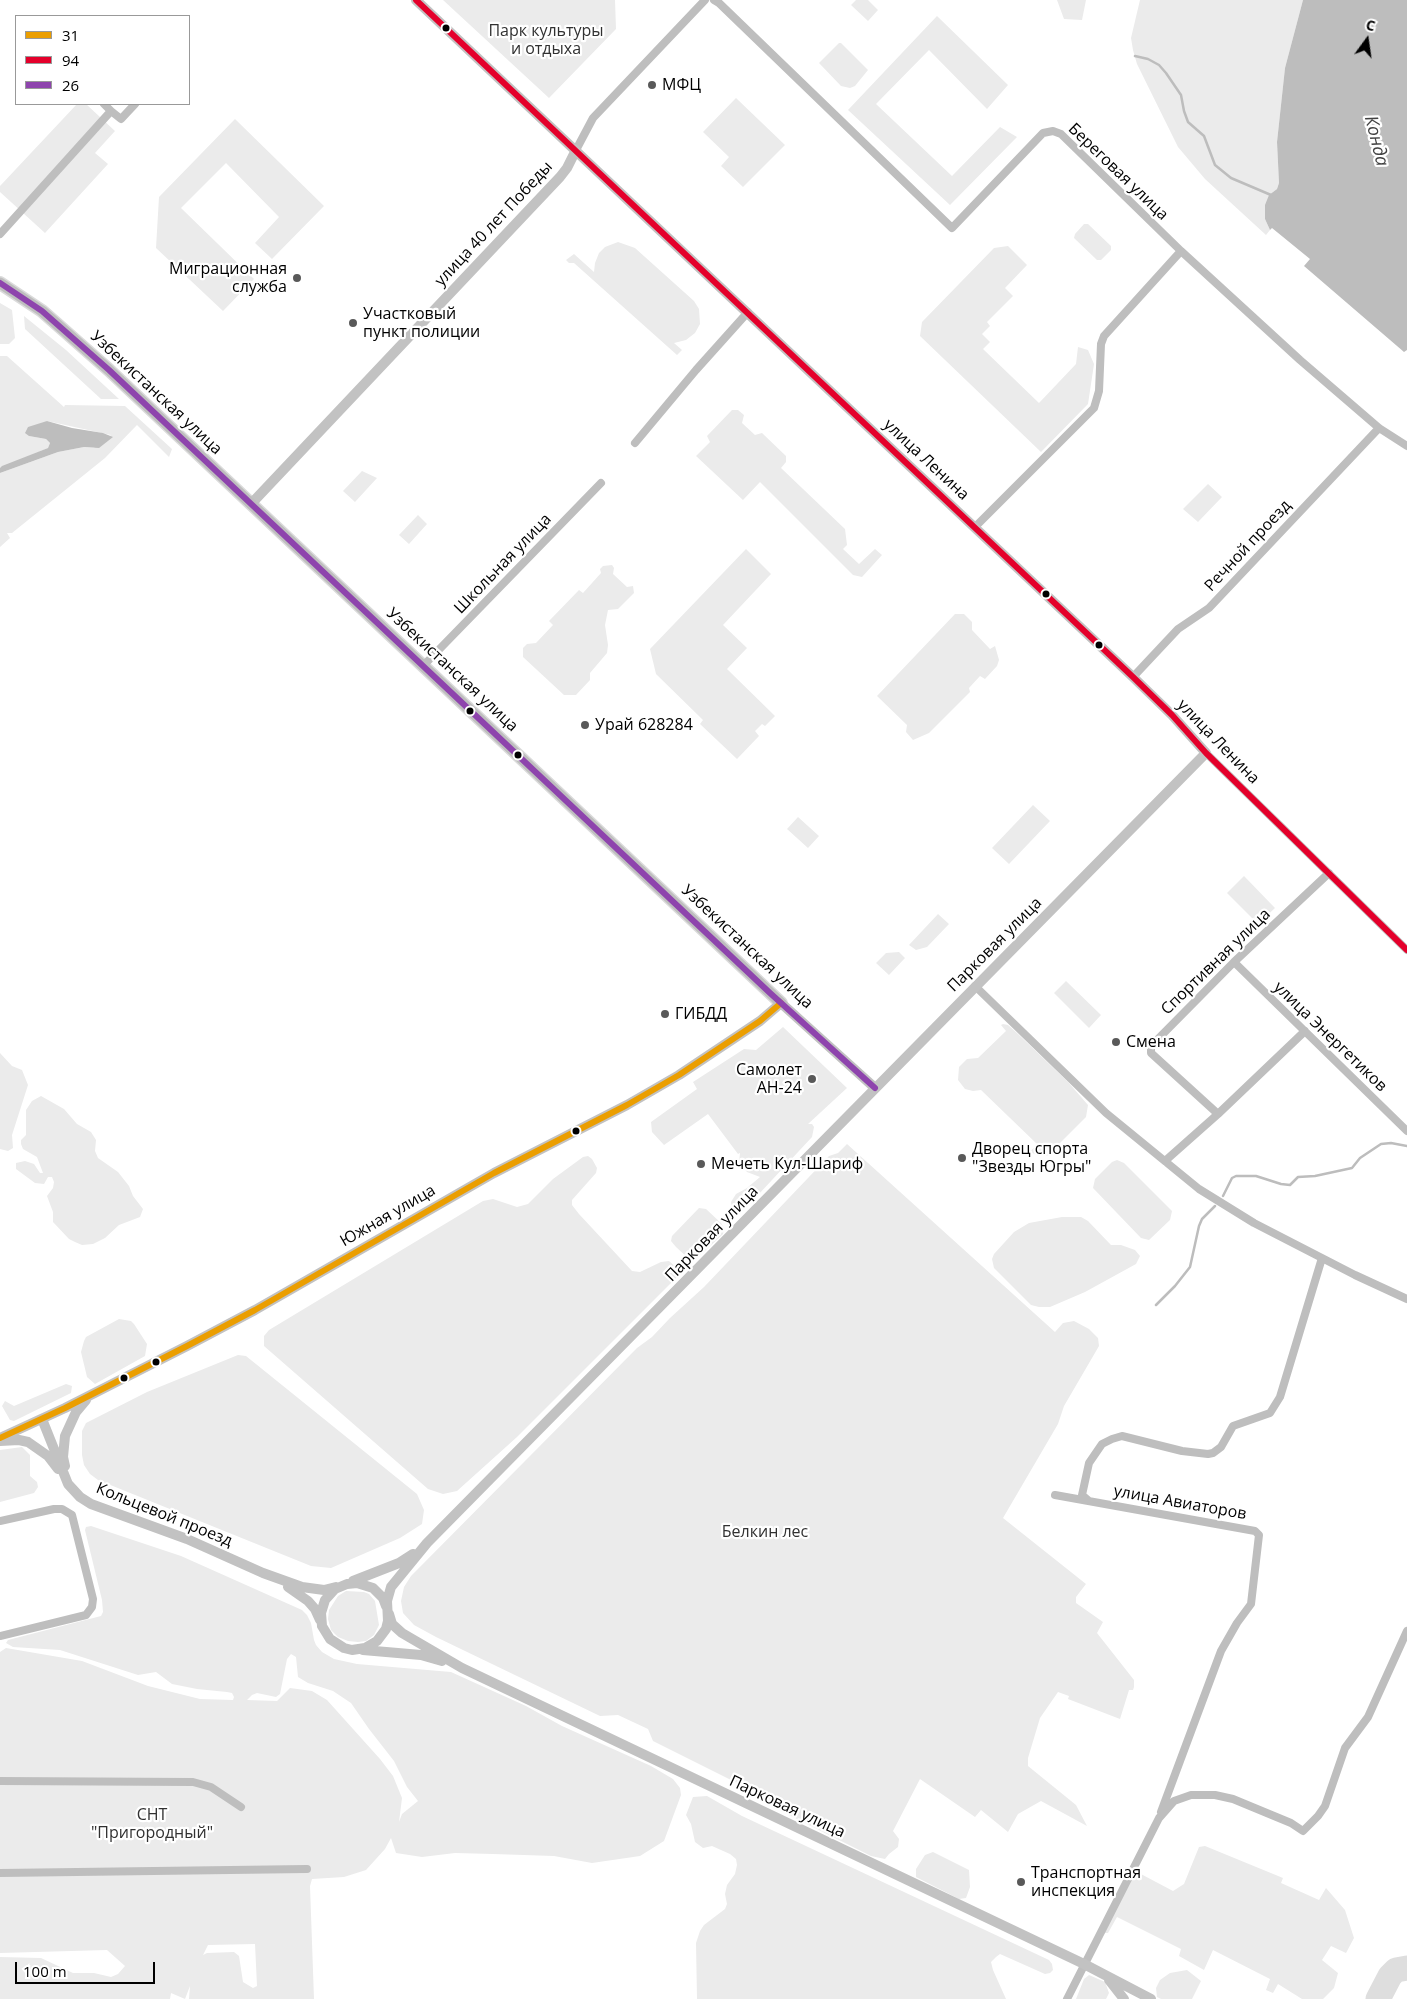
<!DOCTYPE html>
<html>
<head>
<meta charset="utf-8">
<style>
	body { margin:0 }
	#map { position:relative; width:1407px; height:1999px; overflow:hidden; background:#fff; font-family:"Open Sans",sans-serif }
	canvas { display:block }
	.legend { position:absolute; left:15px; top:15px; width:175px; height:90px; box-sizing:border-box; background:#fff; border:1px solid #999; margin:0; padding:6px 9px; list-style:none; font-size:15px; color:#000 }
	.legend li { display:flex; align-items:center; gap:10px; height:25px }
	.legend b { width:25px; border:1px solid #999 }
	.north { position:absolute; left:1342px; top:15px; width:50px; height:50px; -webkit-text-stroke:4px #fff; paint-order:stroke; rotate:14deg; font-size:14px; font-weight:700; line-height:20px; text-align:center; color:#000 }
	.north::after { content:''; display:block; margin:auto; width:18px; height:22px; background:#000; clip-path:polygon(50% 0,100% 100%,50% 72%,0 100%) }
	.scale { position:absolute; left:15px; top:1962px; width:140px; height:22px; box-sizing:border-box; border:2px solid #000; border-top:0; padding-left:6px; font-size:15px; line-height:18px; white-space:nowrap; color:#000; -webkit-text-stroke:4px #fff; paint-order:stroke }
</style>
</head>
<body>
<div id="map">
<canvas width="1407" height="1999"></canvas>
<ul class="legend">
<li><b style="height:6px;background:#eb9e00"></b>31</li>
<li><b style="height:6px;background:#e4002b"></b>94</li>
<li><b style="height:6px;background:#8e44ad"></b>26</li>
</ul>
<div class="north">С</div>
<div class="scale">100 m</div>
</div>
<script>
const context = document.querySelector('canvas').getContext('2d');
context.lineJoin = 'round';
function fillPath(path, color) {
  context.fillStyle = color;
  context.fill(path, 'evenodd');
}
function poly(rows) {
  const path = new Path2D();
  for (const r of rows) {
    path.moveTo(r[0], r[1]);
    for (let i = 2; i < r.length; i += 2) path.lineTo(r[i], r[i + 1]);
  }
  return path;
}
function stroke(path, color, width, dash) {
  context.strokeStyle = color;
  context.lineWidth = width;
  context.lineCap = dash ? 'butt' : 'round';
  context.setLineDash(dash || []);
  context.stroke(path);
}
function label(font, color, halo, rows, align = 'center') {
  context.font = font + ' "Open Sans",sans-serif';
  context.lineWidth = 4.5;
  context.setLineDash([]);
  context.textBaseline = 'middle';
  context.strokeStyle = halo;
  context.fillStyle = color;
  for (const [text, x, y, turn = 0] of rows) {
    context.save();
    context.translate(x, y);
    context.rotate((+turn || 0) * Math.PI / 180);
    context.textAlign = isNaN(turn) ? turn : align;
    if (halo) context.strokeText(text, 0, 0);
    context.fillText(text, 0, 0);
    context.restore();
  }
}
fillPath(poly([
	[443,0,615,0,616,29,549,98],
	[856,0,868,0,878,10,868,21,851,5],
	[1057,0,1086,0,1082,20,1064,19],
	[1140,0,1303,0,1285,68,1277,142,1279,183,1277,189,1269,195,1265,219,1270,230,1266,235,1205,179,1178,147,1137,64,1133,50,1131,38],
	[937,16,1008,85,987,109,929,50,876,104,952,176,1000,127,1017,137,950,205,848,110],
	[839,43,841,43,868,70,855,86,850,88,841,86,819,63],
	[736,98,785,145,743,187,721,166,729,157,703,132],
	[77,104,86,104,115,131,95,153,108,164,45,233,0,192,0,186],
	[235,119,324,206,272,259,255,243,279,217,226,163,181,208,254,279,223,311,156,248,159,197],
	[1084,224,1088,224,1111,246,1111,250,1101,260,1097,260,1074,238,1075,234],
	[618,242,635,248,694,301,699,309,700,324,695,333,686,340,674,343,682,350,677,355,574,263,569,263,566,260,574,254,594,272,595,263,599,253,605,247],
	[1008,246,1027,265,1005,288,1013,296,987,322,990,326,982,334,990,342,983,349,1039,403,1076,364,1078,347,1088,350,1094,364,1088,404,1041,452,920,336,922,322,994,248],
	[0,303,12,310,15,338,9,344,0,344],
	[24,316,66,350,119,399,101,399,25,329],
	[0,356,7,356,64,407,65,405,125,406,172,449,169,457,137,425,105,458,12,533,7,533,10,538,0,547,0,473,58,452,84,447,94,448,111,435,47,421,29,436,46,439,50,443,48,448,0,468],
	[732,410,738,410,744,415,742,423,755,435,762,433,786,456,786,462,781,468,845,529,847,545,843,549,859,564,875,549,882,555,862,577,853,575,760,482,743,500,696,456,710,442,707,436],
	[362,471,377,478,355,502,343,491],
	[1208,484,1222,497,1198,522,1183,509],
	[418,515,427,524,409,544,399,535],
	[746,549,771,574,723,625,747,648,727,669,775,716,765,726,762,724,755,731,759,736,737,759,700,724,703,720,656,674,650,649],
	[612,565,614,568,613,574,627,587,633,586,634,593,618,609,608,610,605,625,608,645,607,653,590,673,590,680,576,695,564,695,523,657,523,648,527,644,536,643,553,625,549,621,579,590,583,593,601,573,600,569,603,566],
	[955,614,964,614,972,622,972,630,990,649,995,646,999,660,997,666,985,679,980,676,969,688,970,692,929,733,913,740,906,732,907,725,877,696],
	[1033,805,1050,821,1009,864,992,848],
	[798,817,819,836,808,848,787,829],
	[1244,876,1275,908,1258,924,1227,893],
	[938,914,949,924,927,947,916,950,909,945],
	[899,952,905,958,889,975,876,963,886,953],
	[1066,981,1101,1015,1089,1028,1054,993],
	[1003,1024,1008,1025,1017,1033,1068,1082,1088,1105,1086,1117,1047,1156,1039,1156,1030,1152,1037,1144,981,1090,973,1091,965,1089,958,1080,959,1067,967,1059,978,1058,1006,1031,1001,1025],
	[783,1027,847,1088,808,1124,812,1124,814,1127,812,1137,745,1209,738,1211,732,1209,731,1202,736,1194,747,1188,760,1177,747,1172,739,1162,740,1153,738,1154,708,1114,664,1145,652,1132,651,1122,697,1089,693,1082,744,1049,756,1050],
	[0,1053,12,1066,22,1070,28,1085,12,1135,13,1148,8,1151,0,1149],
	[41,1096,64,1109,77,1124,91,1132,96,1140,95,1151,98,1158,118,1172,129,1186,133,1196,143,1209,140,1217,119,1225,105,1238,93,1244,82,1245,75,1242,69,1239,53,1222,53,1212,47,1196,53,1188,54,1182,52,1177,48,1177,44,1184,35,1183,16,1169,16,1163,25,1161,34,1164,40,1173,43,1173,37,1157,23,1149,21,1144,21,1140,26,1135,26,1110,32,1101],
	[847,1144,1055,1332,1063,1323,1074,1321,1089,1329,1098,1338,1099,1346,1064,1406,1058,1424,1003,1518,1086,1584,1076,1597,1076,1603,1103,1622,1097,1633,1134,1680,1134,1687,1133,1690,1129,1690,1120,1719,1068,1699,1069,1696,1058,1692,1040,1718,1028,1758,1028,1766,1076,1805,1087,1826,1041,1801,1018,1814,1008,1832,981,1810,975,1817,920,1779,893,1831,899,1839,898,1847,889,1854,885,1859,871,1856,781,1811,763,1796,653,1741,648,1729,618,1715,600,1716,436,1637,414,1625,403,1613,401,1601,404,1587,411,1576,637,1348,652,1337,670,1318,704,1287,829,1156,838,1153],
	[588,1156,592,1159,597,1168,596,1173,572,1200,572,1205,579,1214,632,1271,640,1272,661,1262,669,1261,677,1268,679,1275,517,1437,457,1491,443,1494,428,1489,264,1346,264,1336,269,1330,483,1201,493,1199,517,1207,528,1204,553,1179,583,1157],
	[1117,1160,1124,1163,1172,1211,1170,1220,1149,1240,1141,1238,1093,1188,1095,1179,1112,1162],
	[699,1208,706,1209,721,1223,724,1228,723,1234,694,1261,690,1260,676,1247,671,1241,672,1236],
	[1062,1217,1081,1217,1088,1221,1111,1245,1121,1245,1135,1250,1140,1256,1136,1264,1085,1292,1050,1307,1039,1307,1031,1305,994,1268,992,1259,994,1254,1014,1232,1029,1223],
	[119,1319,131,1321,134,1324,147,1344,145,1356,95,1384,87,1377,81,1352,84,1341,86,1337],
	[238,1355,246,1356,417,1494,424,1510,422,1524,400,1538,331,1568,311,1566,98,1480,90,1474,84,1465,82,1455,82,1431,86,1423,147,1392],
	[66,1384,72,1386,71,1393,14,1421,10,1420,2,1406,5,1401,14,1406],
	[22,1447,30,1455,30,1476,37,1482,38,1487,34,1493,0,1502,0,1450],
	[91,1526,181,1556,302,1610,307,1615,311,1623,314,1640,316,1645,322,1652,334,1659,357,1664,451,1672,526,1706,562,1726,651,1766,673,1779,680,1788,681,1795,664,1841,640,1856,592,1863,554,1856,493,1854,455,1853,422,1857,396,1853,391,1838,385,1849,366,1870,344,1877,312,1879,310,1886,314,1999,189,1999,190,1986,185,1999,171,1993,170,1999,0,1999,0,1957,41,1958,73,1973,94,1973,111,1977,118,1974,125,1966,107,1950,0,1953,0,1652,6,1648,82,1661,148,1686,200,1699,233,1700,234,1697,232,1693,227,1692,197,1689,172,1684,156,1672,138,1675,60,1650,13,1647,6,1643,8,1640,101,1616,103,1612,102,1600,85,1530,86,1527],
	[291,1654,296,1657,298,1677,308,1683,333,1691,351,1703,369,1729,394,1761,407,1787,418,1801,402,1814,399,1822,402,1798,393,1776,380,1759,327,1700,312,1691,290,1688,277,1701,247,1700,252,1695,257,1693,276,1697,280,1694,287,1659],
	[255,1944,257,1986,253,1988,243,1982,239,1956,234,1952,207,1953,203,1955,208,1945],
	[346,1591,364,1592,369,1594,375,1601,379,1625,374,1635,366,1641,358,1642,348,1641,338,1637,331,1630,328,1619,329,1610,338,1596],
	[707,1796,742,1816,1049,1960,1052,1964,1053,1970,1050,1973,1045,1974,1000,1954,996,1957,991,1962,993,1970,1006,1999,697,1999,696,1943,700,1931,704,1925,725,1909,727,1904,725,1894,727,1885,735,1874,737,1865,736,1859,730,1854,712,1846,703,1848,695,1842,691,1824,686,1815,693,1797],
	[1205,1846,1283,1878,1281,1883,1319,1900,1326,1888,1345,1910,1354,1938,1346,1953,1331,1946,1322,1960,1338,1973,1334,1988,1323,1999,1302,1999,1278,1984,1273,1993,1266,1990,1270,1979,1213,1950,1204,1970,1179,1956,1181,1949,1117,1917,1108,1933,1104,1933,1132,1877,1139,1873,1173,1891,1184,1884,1199,1847],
	[933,1852,969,1870,970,1887,966,1898,959,1899,916,1877,916,1869,925,1855],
	[1187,1970,1201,1981,1192,1999,1161,1999,1157,1997,1156,1988,1160,1980,1170,1973],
	[1089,1975,1105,1982,1109,1993,1106,1999,1076,1999,1084,1979]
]), '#ebebeb');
fillPath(poly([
	[1303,0,1407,0,1407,350,1404,352,1304,266,1310,259,1272,228,1270,230,1265,219,1265,205,1269,195,1277,189,1279,183,1277,142,1285,68],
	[47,421,72,428,103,433,113,437,99,448,84,447,58,452,0,473,0,468,2,466,48,448,50,443,46,439,29,436,25,433,28,427]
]), '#bdbdbd');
stroke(poly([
	[1135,56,1148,59,1159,65,1166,73,1181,95,1184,111,1188,122,1204,136,1215,165,1231,178,1271,195],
	[1223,1196,1232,1178,1236,1176,1256,1176,1281,1184,1290,1185,1298,1177,1315,1176,1352,1168,1360,1158,1381,1144,1391,1143,1407,1146],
	[1156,1305,1175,1286,1190,1267,1199,1226,1202,1219,1215,1206]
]), '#bdbdbd', 2.5);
stroke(poly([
	[1378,1999,1390,1976,1396,1970,1407,1968]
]), '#dedede', 25);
const primary = poly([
	[0,283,42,311,109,370,781,1003]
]);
stroke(primary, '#dbdbdb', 14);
stroke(poly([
	[714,0,719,3,952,228,1043,133,1053,131,1061,134,1181,251,1300,360,1379,428,1407,446],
	[104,104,111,111],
	[576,150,593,118,705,0],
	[0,234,111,111,121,119,135,104],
	[635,443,696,370,748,312],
	[975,527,1094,408,1099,391,1101,344,1104,336,1181,251],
	[424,665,601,483],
	[1133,677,1178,629,1209,608,1379,428],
	[1206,753,1407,950],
	[1234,962,1407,1131],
	[975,986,1106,1113,1199,1189,1254,1223,1355,1275,1407,1299],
	[1218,1114,1151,1053,1151,1046,1234,962,1329,873],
	[1165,1161,1218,1114,1305,1031],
	[1055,1495,1255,1531,1259,1535,1251,1604,1237,1623,1221,1651,1161,1812],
	[1089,1501,1082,1495,1089,1463,1102,1444,1112,1439,1122,1436,1182,1451,1208,1454,1213,1453,1221,1447,1233,1426,1270,1413,1280,1397,1322,1258],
	[0,1521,54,1509,62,1509,72,1515,93,1599,92,1607,86,1615,0,1636],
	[0,1781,193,1782,211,1787,241,1807],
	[0,1873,307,1869],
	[1067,1999,1159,1818,1174,1801,1191,1795,1215,1795,1233,1799,1291,1823,1303,1831,1318,1816,1325,1806,1345,1748,1368,1717,1407,1631]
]), '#bebebe', 8);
stroke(poly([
	[251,504,560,177,567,168,576,150],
	[42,1419,68,1484,80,1497,91,1504,187,1539,263,1573,302,1587,324,1590,336,1587],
	[0,1438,65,1408,187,1346,255,1310,494,1173,627,1105,679,1075,760,1021,781,1003,875,1088],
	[0,1441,19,1440,28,1442,48,1456,58,1469],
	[65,1466,63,1457,65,1436,76,1412,86,1400],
	[353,1581,399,1563,413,1554],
	[288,1587,308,1601,315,1609,320,1620],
	[386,1606,383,1598,373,1588,357,1583,347,1584,335,1589,325,1600,321,1613,322,1626,330,1639,344,1648,352,1650,365,1648,377,1641,386,1629,388,1621,387,1601,391,1587,427,1543,1206,753,1172,715,1133,677,416,0],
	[389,1614,392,1624,402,1633,462,1668,1084,1964,1151,1999],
	[363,1650,421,1655,442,1661],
	[1109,1980,1124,1999]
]), '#c2c2c2', 10);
stroke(primary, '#bebebe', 11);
stroke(poly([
	[0,1438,65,1408,187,1346,255,1310,494,1173,627,1105,679,1075,760,1021,781,1003]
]), '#eb9e00', 6);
stroke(poly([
	[416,0,1133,677,1172,715,1206,753,1407,950]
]), '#e4002b', 6);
stroke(poly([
	[0,283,42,311,109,370,770,993,875,1088]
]), '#8e44ad', 6);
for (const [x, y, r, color] of [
	[446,28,4.5,"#000"],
	[652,85,5,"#595959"],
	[297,278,5,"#595959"],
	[353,323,5,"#595959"],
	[1046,594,4.5,"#000"],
	[1099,645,4.5,"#000"],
	[470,711,4.5,"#000"],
	[585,725,5,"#595959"],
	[518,755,4.5,"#000"],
	[665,1014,5,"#595959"],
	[1116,1042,5,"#595959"],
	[812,1079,5,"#595959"],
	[576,1131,4.5,"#000"],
	[962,1158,5,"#595959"],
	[701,1164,5,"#595959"],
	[156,1362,4.5,"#000"],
	[124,1378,4.5,"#000"],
	[1021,1882,5,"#595959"]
]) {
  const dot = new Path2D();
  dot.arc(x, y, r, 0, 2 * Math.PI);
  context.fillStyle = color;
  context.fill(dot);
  stroke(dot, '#fff', 2);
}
label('16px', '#313131', '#fff', [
	["Парк культуры",546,31],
	["и отдыха",546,49],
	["Белкин лес",765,1532],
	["СНТ",152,1815],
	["\"Пригородный\"",152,1833]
]);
label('16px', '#000', '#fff', [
	["МФЦ",662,85],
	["Миграционная",287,269,"right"],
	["служба",287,287,"right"],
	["Участковый",363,314],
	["пункт полиции",363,332],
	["Урай 628284",595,725],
	["ГИБДД",675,1014],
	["Смена",1126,1042],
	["Самолет",802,1070,"right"],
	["АН-24",802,1088,"right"],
	["Дворец спорта",972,1149],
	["\"Звезды Югры\"",972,1167],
	["Мечеть Кул-Шариф",711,1164],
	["Транспортная",1031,1873],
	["инспекция",1031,1891]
], 'left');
label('16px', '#000', '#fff', [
	["Береговая улица",1118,172,44],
	["улица 40 лет Победы",494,224,-47],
	["Узбекистанская улица",156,393,43],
	["улица Ленина",926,460,43],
	["Речной проезд",1248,546,-47],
	["Школьная улица",503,564,-46],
	["Узбекистанская улица",452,670,43],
	["улица Ленина",1218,742,46],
	["Парковая улица",995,945,-45],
	["Узбекистанская улица",747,947,43],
	["Спортивная улица",1216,962,-44],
	["улица Энергетиков",1330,1037,44],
	["Южная улица",388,1216,-30],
	["Парковая улица",712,1234,-46],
	["улица Авиаторов",1180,1503,10],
	["Кольцевой проезд",164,1515,22],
	["Парковая улица",787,1807,25]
]);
label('italic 18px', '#424242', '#fff', [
	["Конда",1376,141,76]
]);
</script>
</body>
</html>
